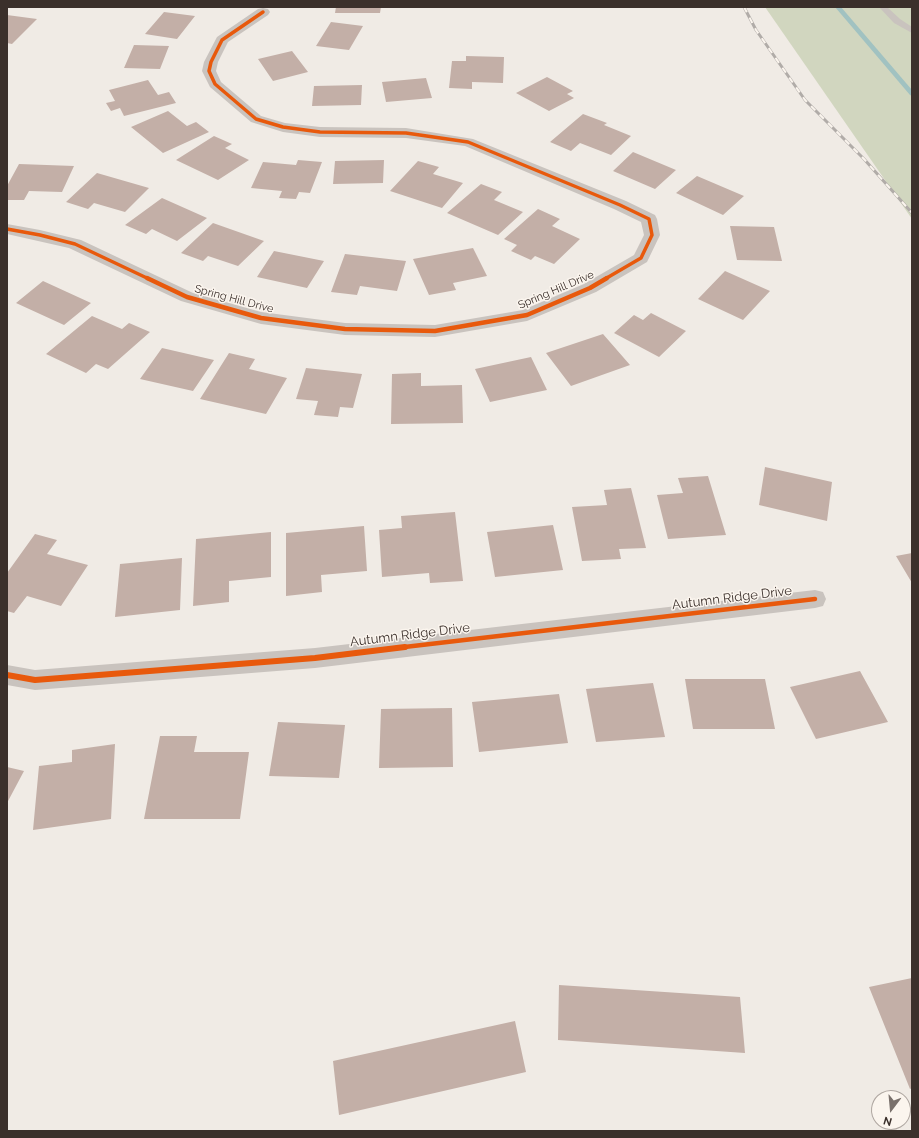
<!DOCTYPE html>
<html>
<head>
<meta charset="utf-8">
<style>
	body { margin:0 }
	#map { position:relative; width:919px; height:1138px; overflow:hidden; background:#f0ebe5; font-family:Raleway,sans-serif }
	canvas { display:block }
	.frame { position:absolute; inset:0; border:8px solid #3b302b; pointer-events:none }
	.north { position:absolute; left:871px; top:1090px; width:40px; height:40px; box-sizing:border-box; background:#fbf5ee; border:1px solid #aea6a0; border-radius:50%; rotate:196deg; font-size:11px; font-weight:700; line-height:16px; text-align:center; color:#3b302b }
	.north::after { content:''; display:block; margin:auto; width:14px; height:18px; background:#7a716c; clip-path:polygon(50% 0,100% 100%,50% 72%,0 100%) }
</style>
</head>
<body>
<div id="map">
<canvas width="919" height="1138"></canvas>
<div class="frame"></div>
<div class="north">N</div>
</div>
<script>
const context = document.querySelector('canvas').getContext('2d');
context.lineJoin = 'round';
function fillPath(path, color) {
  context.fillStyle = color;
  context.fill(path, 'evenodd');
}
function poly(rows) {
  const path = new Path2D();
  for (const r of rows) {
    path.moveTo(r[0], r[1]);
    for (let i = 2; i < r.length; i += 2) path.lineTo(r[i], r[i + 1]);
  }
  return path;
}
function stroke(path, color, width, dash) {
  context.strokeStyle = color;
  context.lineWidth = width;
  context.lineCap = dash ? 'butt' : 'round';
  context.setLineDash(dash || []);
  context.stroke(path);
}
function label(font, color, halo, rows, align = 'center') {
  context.font = font + ' Raleway,sans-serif';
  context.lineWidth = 3;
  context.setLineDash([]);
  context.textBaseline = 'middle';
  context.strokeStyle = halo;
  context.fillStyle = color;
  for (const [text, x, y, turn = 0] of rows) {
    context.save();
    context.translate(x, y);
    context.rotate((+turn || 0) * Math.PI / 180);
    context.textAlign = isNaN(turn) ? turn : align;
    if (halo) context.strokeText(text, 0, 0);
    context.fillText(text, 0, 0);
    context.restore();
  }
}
fillPath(poly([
	[765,7,912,7,912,219]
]), '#d1d6bf');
fillPath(poly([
	[835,7,841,7,912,90,912,96,910,95,835,7]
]), '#a1c2c1');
fillPath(poly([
	[336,7,381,7,380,13,335,13],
	[164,12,195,16,177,39,145,34],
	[7,15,37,19,12,44,7,43],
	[331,22,363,26,349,50,316,46],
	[134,45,169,46,160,69,124,68],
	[292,51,308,72,273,81,258,59],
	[466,56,504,57,503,83,472,82,472,89,449,88,452,61,466,61],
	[547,77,573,91,567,94,574,98,549,111,516,93],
	[426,78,432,98,386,102,382,82],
	[148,80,158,95,169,92,176,103,124,116,120,108,111,111,106,103,115,101,109,90],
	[362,85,361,105,312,106,314,86],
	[168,111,187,126,196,122,209,132,163,153,131,127],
	[583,114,607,123,604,125,631,136,611,155,580,143,571,151,550,142],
	[214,136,232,144,225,148,249,160,218,180,176,160],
	[633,152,676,170,655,189,613,171],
	[298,160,322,162,310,193,299,192,296,199,279,198,282,191,251,188,263,162,296,165],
	[384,160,383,183,333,184,335,161],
	[418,161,439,167,433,174,463,183,442,208,390,191],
	[19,164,74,166,62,192,29,191,24,200,7,200,7,186],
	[97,173,149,188,125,212,94,203,88,209,66,202],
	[697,176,744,196,723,215,676,193],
	[481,184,502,192,494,200,523,212,498,235,447,213],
	[162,198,207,218,177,241,152,229,146,234,125,225],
	[538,209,560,219,552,226,580,239,554,264,535,256,531,260,511,251,517,245,504,239],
	[213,223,264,241,238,266,208,256,203,261,181,253],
	[730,226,774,227,782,261,737,260],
	[473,248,487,276,453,283,456,290,429,295,413,259],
	[274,251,324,261,307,288,257,277],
	[345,254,406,261,397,291,360,286,357,295,331,292],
	[725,271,770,291,743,320,698,299],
	[43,281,91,303,64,325,16,303],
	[651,313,686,331,659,357,614,333,634,315,643,320],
	[92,316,122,329,129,323,150,332,108,369,96,364,86,373,46,354],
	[603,334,630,365,571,386,546,353],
	[162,348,214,360,193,391,140,379],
	[229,353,255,359,249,369,287,378,266,414,200,399],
	[531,357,547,390,490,402,475,369],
	[306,368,362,374,353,408,340,407,338,417,314,415,318,401,296,399],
	[421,373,421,386,462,385,463,423,391,424,392,374],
	[765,467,832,482,827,521,759,505],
	[708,476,726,535,668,539,657,495,683,493,678,478],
	[631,488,646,548,619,549,621,559,582,561,572,507,607,505,604,490],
	[455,512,463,581,430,583,429,573,382,577,379,530,402,528,401,516],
	[553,525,563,570,495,577,487,532],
	[364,526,367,571,321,575,322,592,286,596,286,533],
	[271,532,271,577,229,581,229,602,193,606,196,539],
	[35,534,57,540,47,554,88,565,61,606,27,596,14,613,7,611,7,573],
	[912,553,912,583,896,556],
	[182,558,180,610,115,617,120,564],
	[860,671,888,722,816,739,790,687],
	[685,679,765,679,775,729,693,729],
	[653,683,665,737,596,742,586,689],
	[559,694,568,743,479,752,472,702],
	[452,708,453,767,379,768,381,709],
	[278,722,345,725,339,778,269,776],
	[160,736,197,736,194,752,249,752,240,819,144,819],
	[115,744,111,819,33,830,39,766,72,762,72,750],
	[7,767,24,771,7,803],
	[912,978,912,1088,910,1089,869,987],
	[559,985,740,997,745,1053,558,1040],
	[515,1021,526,1072,339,1115,333,1061]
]), '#c3afa7');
fillPath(poly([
	[879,7,887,7,900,19,912,27,912,33,894,23,879,7]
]), '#c9c3be');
fillPath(poly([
	[263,8,268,9,270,12,268,15,228,42,218,62,216,71,221,82,261,116,285,123,320,127,406,128,473,139,626,201,655,215,657,219,660,235,647,262,596,292,527,321,435,337,345,335,261,324,181,301,69,248,7,234,7,224,40,230,81,240,193,293,261,312,345,323,435,325,523,310,584,284,634,255,644,235,641,222,614,209,465,146,406,138,320,137,283,132,251,122,210,87,202,71,204,62,217,37,258,9,263,8],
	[815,590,823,592,826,599,823,606,815,608,315,668,35,690,7,685,7,665,35,670,315,648,815,590]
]), '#c9c3be');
const rail = poly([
	[744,7,756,30,805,100,864,159,912,213]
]);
stroke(rail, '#b1aca8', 3);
stroke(rail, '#fbf5ee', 2, [6]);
stroke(poly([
	[263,12,222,40,211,62,209,71,215,84,256,119,283,127,320,132,406,133,468,142,620,205,649,219,652,235,641,258,605,279],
	[7,229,40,235,75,244,149,279]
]), '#e8590c', 3.5);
stroke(poly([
	[147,278,187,297,261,318,345,329,435,331,527,315,590,288,607,278],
	[396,648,815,599]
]), '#e8590c', 4.5);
stroke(poly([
	[7,675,35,680,315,658,405,647]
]), '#e8590c', 6);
label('11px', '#3b302b', '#fbf5ee', [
	["Spring Hill Drive",556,290,-23],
	["Spring Hill Drive",234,299,15]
]);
label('13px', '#3b302b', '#fbf5ee', [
	["Autumn Ridge Drive",732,598,-7],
	["Autumn Ridge Drive",410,635,-7]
]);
</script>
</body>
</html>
